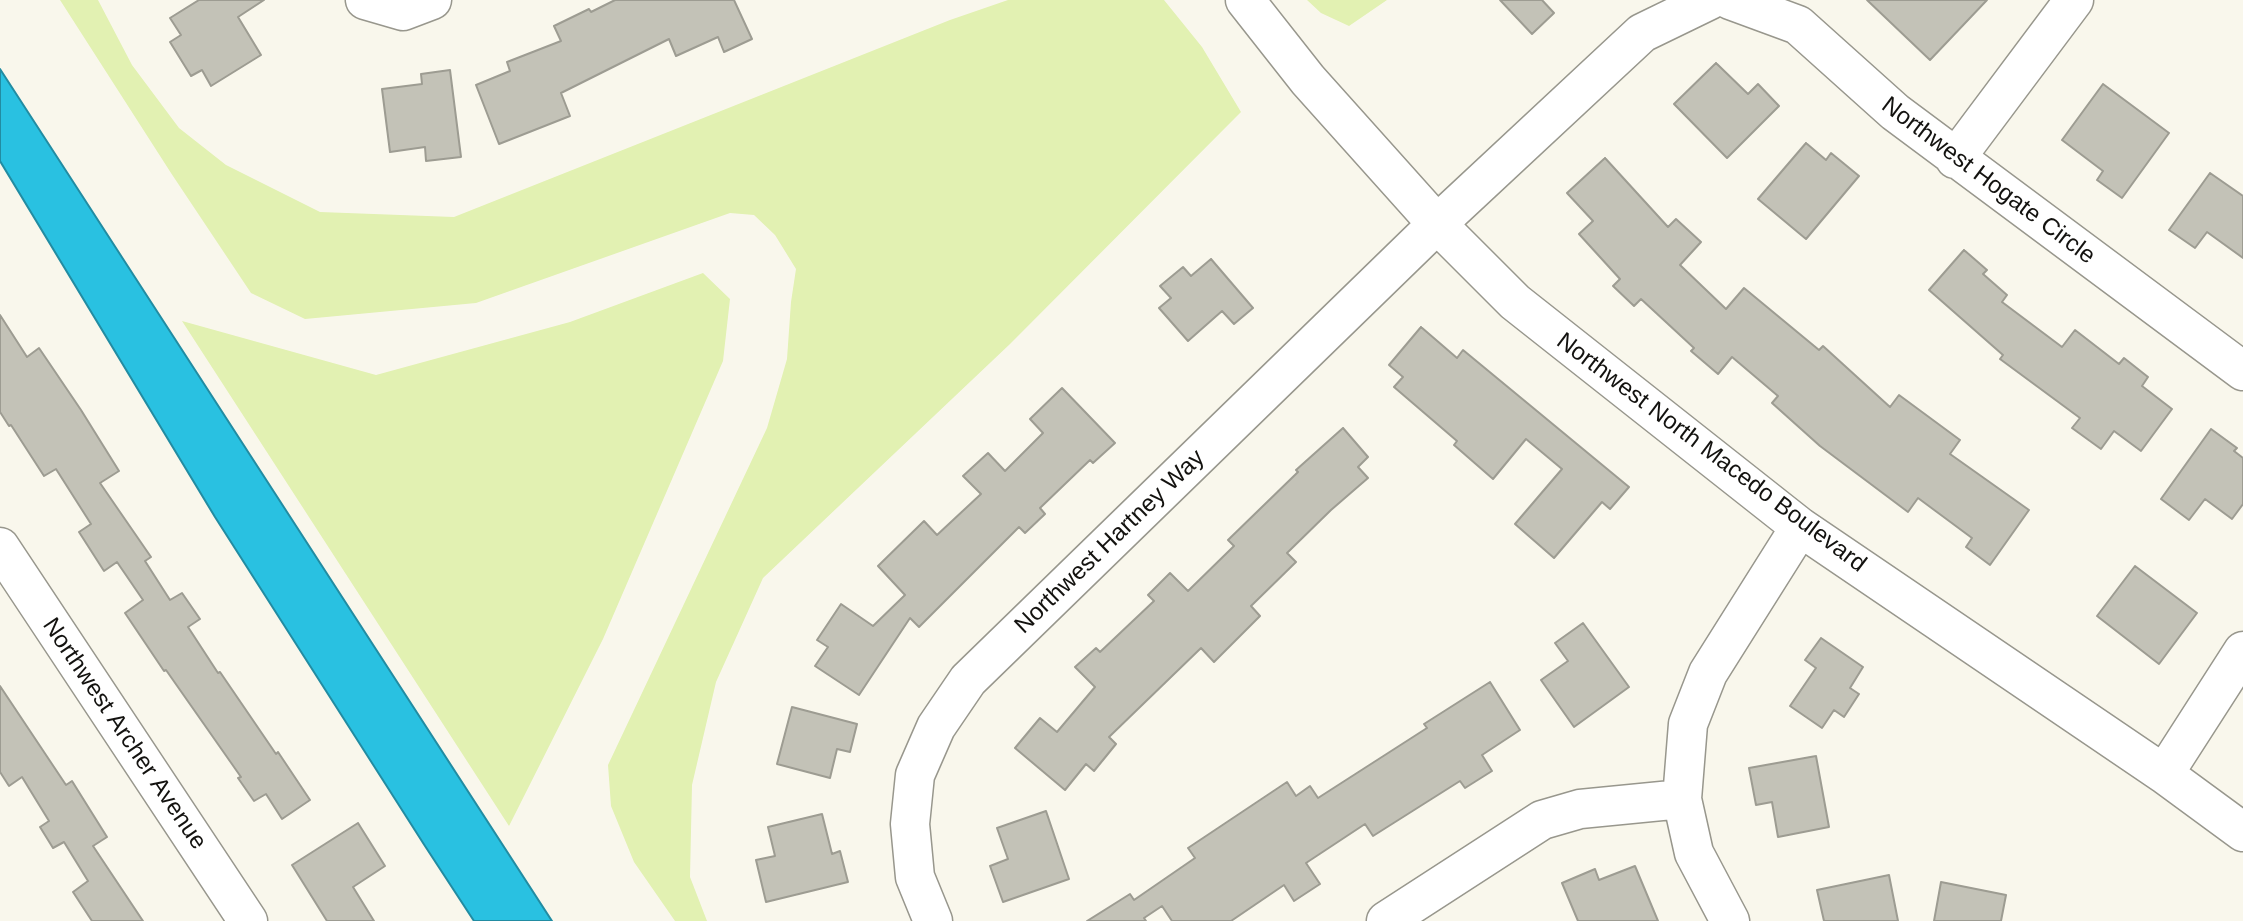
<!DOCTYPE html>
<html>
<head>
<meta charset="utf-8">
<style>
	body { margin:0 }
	canvas { display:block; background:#f9f7ec }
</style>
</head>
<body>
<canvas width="2243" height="921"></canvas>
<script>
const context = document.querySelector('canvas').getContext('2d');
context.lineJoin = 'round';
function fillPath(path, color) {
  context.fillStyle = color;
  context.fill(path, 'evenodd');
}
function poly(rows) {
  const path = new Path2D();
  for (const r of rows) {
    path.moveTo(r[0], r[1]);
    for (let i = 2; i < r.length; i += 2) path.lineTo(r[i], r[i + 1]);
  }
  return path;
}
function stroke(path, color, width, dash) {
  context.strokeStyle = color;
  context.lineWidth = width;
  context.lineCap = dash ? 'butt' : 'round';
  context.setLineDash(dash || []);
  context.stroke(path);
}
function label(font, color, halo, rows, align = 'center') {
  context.font = font + ' Arial,sans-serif';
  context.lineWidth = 6;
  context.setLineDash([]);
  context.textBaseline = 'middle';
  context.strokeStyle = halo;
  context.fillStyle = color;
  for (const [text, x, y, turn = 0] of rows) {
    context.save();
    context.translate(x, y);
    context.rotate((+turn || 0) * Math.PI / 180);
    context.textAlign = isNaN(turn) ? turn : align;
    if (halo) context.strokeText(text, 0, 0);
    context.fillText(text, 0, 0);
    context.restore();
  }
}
fillPath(poly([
	[60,0,98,0,132,65,179,128,226,165,320,212,454,217,950,20,1008,0,1164,0,1202,47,1241,112,1010,344,763,578,716,682,692,785,690,877,707,921,675,921,634,862,611,806,608,765,767,428,787,359,791,302,796,269,775,235,754,215,730,213,476,303,305,319,251,293,171,173],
	[1307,0,1387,0,1349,26,1321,13],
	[703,273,730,299,723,361,603,639,509,826,182,321,376,375,570,322]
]), '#e2f1b2');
const water = poly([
	[0,69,552,921,474,921,425,846,215,517,0,161,0,69]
]);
fillPath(water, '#29c1e1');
stroke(water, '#228ca2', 2);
const building = poly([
	[199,0,264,0,238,17,261,55,211,86,202,70,191,76,170,42,181,35,170,18,199,0],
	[615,0,734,0,752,39,724,52,718,37,676,56,669,39,561,93,570,116,499,144,476,85,510,71,507,62,561,41,554,26,589,9,591,12,615,0],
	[1500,0,1542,0,1554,13,1532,34,1500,0],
	[1867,0,1987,0,1930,60,1867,0],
	[1716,63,1748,94,1758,84,1779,106,1727,158,1674,104,1716,63],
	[450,70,461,157,426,161,425,147,390,152,382,89,422,84,421,74,450,70],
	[2103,84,2169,133,2122,198,2097,180,2103,171,2062,140,2103,84],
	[1806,143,1826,160,1831,153,1859,176,1806,239,1758,199,1806,143],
	[1605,158,1668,227,1676,219,1701,242,1680,265,1726,309,1744,288,1819,350,1823,346,1890,407,1899,395,1960,440,1950,454,2029,510,1990,565,1966,547,1972,538,1918,498,1908,512,1820,446,1772,403,1778,396,1732,357,1718,374,1691,351,1694,348,1641,299,1634,306,1613,286,1620,279,1579,234,1593,221,1567,193,1605,158],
	[2210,173,2243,196,2243,258,2207,232,2195,248,2169,230,2210,173],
	[1964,250,1987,270,1983,274,2007,295,2002,302,2062,347,2075,330,2119,364,2124,358,2148,377,2142,386,2172,409,2141,451,2114,431,2101,449,2072,428,2080,418,2000,359,2003,355,1929,290,1964,250],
	[1211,259,1253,308,1234,324,1222,311,1188,341,1159,308,1171,298,1160,286,1183,267,1191,276,1211,259],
	[0,315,27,357,39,348,81,410,119,471,100,483,151,557,145,561,170,600,182,593,200,619,188,627,218,673,220,672,276,754,278,752,310,800,282,819,266,794,254,801,238,778,241,777,166,670,164,671,125,613,143,600,117,562,104,571,79,532,91,524,56,469,44,476,11,425,9,426,0,412,0,315],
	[1421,327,1457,358,1463,350,1629,487,1610,509,1602,502,1554,558,1515,524,1562,469,1526,439,1493,479,1454,445,1457,441,1394,387,1403,377,1389,365,1421,327],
	[1062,388,1115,443,1093,463,1090,460,1040,508,1045,514,1025,533,1019,527,919,627,910,618,859,695,815,666,828,647,817,640,841,604,873,626,905,595,878,566,924,521,937,535,981,494,963,476,988,453,1005,471,1043,433,1030,419,1062,388],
	[1343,428,1368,457,1358,467,1368,478,1331,510,1287,553,1296,562,1251,606,1260,616,1214,662,1201,648,1109,737,1116,744,1094,771,1086,764,1065,790,1015,748,1040,718,1057,732,1095,687,1075,667,1096,648,1100,652,1154,601,1148,595,1170,573,1188,591,1234,546,1228,540,1298,472,1296,470,1343,428],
	[2211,429,2237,448,2234,451,2243,458,2243,504,2232,519,2205,499,2189,520,2161,499,2211,429],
	[2135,566,2197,613,2159,664,2097,616,2135,566],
	[1583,623,1629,687,1574,727,1541,680,1568,661,1555,643,1583,623],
	[1821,638,1863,667,1850,688,1859,694,1844,717,1834,710,1822,728,1790,706,1816,668,1805,660,1821,638],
	[1490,682,1520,730,1482,755,1492,771,1465,788,1460,781,1373,836,1365,824,1306,863,1320,884,1294,901,1284,885,1231,921,1172,921,1162,906,1144,918,1146,921,1087,921,1130,894,1134,900,1195,858,1188,848,1287,782,1296,796,1310,786,1318,798,1427,728,1424,724,1490,682],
	[0,686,66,785,72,781,107,837,93,846,143,921,92,921,73,892,88,881,64,842,53,848,40,827,49,821,22,777,9,786,0,772,0,686],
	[792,707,857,724,850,752,837,749,830,778,777,764,792,707],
	[1816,756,1829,827,1778,837,1772,802,1756,805,1749,768,1816,756],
	[1046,811,1069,879,1003,902,990,866,1008,859,997,828,1046,811],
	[822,814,832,854,840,851,848,882,766,902,756,860,775,856,768,827,822,814],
	[358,823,385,866,353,887,374,921,327,921,292,865,358,823],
	[1635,866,1658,921,1578,921,1562,883,1595,869,1599,880,1635,866],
	[1889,875,1898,921,1824,921,1817,890,1889,875],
	[1941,882,2006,895,2001,921,1934,921,1941,882]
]);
fillPath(building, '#c3c2b7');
stroke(building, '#9d9c92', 2);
const minor = poly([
	[365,0,403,11,432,0],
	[1245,0,1308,80,1437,224,1515,302,1800,527,2164,774,2243,832],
	[1730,0,1798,25,1895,112,2243,371],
	[1955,159,2074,0],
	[0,547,248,921],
	[2164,774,2243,651],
	[933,921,915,877,910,824,915,775,936,727,968,680,1437,224,1642,33,1710,0],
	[1386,921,1542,820,1580,809,1682,799],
	[1730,921,1694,853,1682,799,1688,724,1708,673,1800,527]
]);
stroke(minor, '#98978d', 41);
stroke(minor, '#fff', 38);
label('24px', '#13120f', '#fff', [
	["Northwest Hogate Circle",1988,181,37],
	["Northwest North Macedo Boulevard",1711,453,37],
	["Northwest Hartney Way",1110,542,-44],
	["Northwest Archer Avenue",124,734,56]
]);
</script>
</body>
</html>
